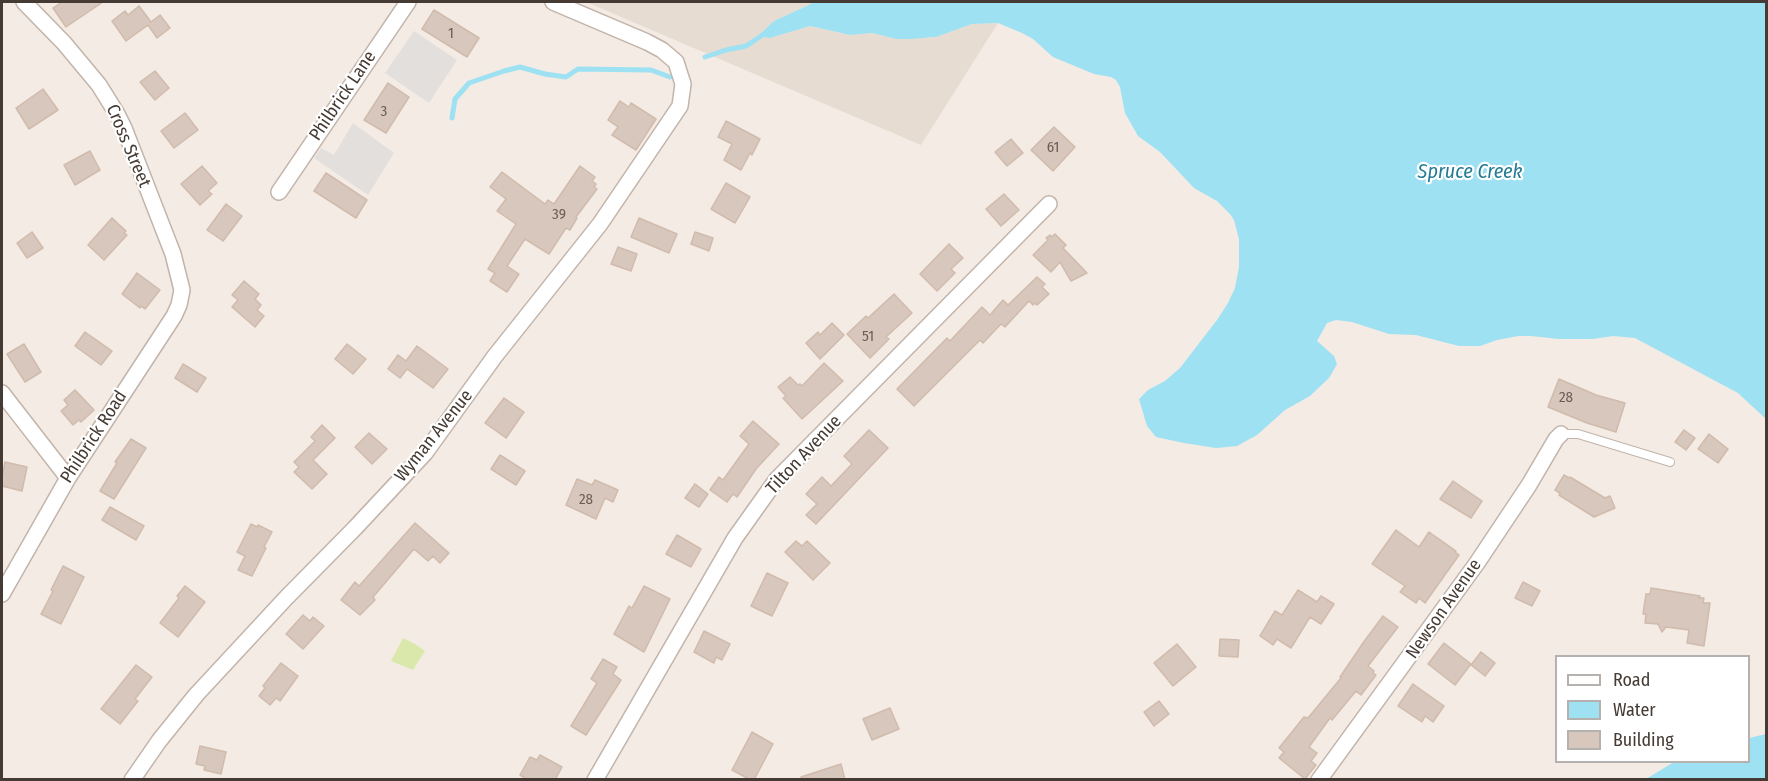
<!DOCTYPE html>
<html>
<head>
<meta charset="utf-8">
<style>
  body { margin:0 }
  #map { position:relative; width:1768px; height:781px; overflow:hidden; background:#f3ebe4; font-family:"Fira Sans Condensed",sans-serif }
  canvas { display:block }
  .frame { position:absolute; inset:0; border:3px solid #453b34; pointer-events:none }
  .legend { position:absolute; left:1555px; top:655px; width:195px; height:108px; box-sizing:border-box; background:#fff; border:2px solid #b5b1ae; margin:0; padding:8px 10px; list-style:none; font-size:18px; color:#453b34 }
  .legend li { display:flex; align-items:center; gap:12px; height:30px }
  .legend b { width:30px; border:2px solid #b5b1ae }
</style>
</head>
<body>
<div id="map">
<canvas width="1768" height="781"></canvas>
<div class="frame"></div>
<ul class="legend">
<li><b style="height:8px;background:#fff"></b>Road</li>
<li><b style="height:16px;background:#9de1f3"></b>Water</li>
<li><b style="height:16px;background:#d8c7bc"></b>Building</li>
</ul>
</div>
<script>
const ctx = document.querySelector('canvas').getContext('2d');
ctx.lineJoin = 'round';
function paint(path, color) { ctx.fillStyle = color; ctx.fill(path, 'evenodd'); }
const toPath = rows => new Path2D(rows.map(r => 'M' + r).join(''));
function stroke(path, color, width, dash) { ctx.strokeStyle = color; ctx.lineWidth = width; ctx.lineCap = dash ? 'butt' : 'round'; ctx.setLineDash(dash || []); ctx.stroke(path); }
function drawText(font, color, halo, rows, align = 'center') {
  ctx.font = font + ' "Fira Sans Condensed",sans-serif'; ctx.lineWidth = 4.5; ctx.setLineDash([]); ctx.textBaseline = 'middle'; ctx.strokeStyle = halo; ctx.fillStyle = color; for (const [text, x, y, turn = 0] of rows) {
    ctx.save(); ctx.translate(x, y); ctx.rotate((+turn || 0) * Math.PI / 180); ctx.textAlign = isNaN(turn) ? turn : align; if (halo) ctx.strokeText(text, 0, 0); ctx.fillText(text, 0, 0); ctx.restore();
  }
}
paint(toPath([
  [586,2,815,2,774,21,760,34,770,38,810,26,850,35,872,33,889,37,926,38,936,37,972,24,998,23,921,145]
]), '#e7dcd2');
paint(toPath([
  [403,638,415,644,425,651,413,670,391,661]
]), '#dae9ab');
paint(toPath([
  [414,31,457,60,429,103,385,73],
  [353,123,394,153,368,195,314,158,321,148,334,155]
]), '#e3dfdd');
paint(toPath([
  [815,2,1766,2,1766,419,1738,393,1635,338,1613,336,1593,339,1559,339,1531,336,1518,336,1497,340,1480,346,1459,346,1416,335,1389,334,1352,322,1336,320,1327,323,1317,341,1334,356,1337,364,1329,378,1310,396,1285,410,1257,435,1237,446,1216,448,1184,443,1156,437,1147,426,1139,399,1148,390,1165,381,1180,368,1217,320,1228,303,1235,288,1239,267,1239,239,1234,220,1230,214,1217,201,1194,188,1160,152,1138,136,1125,113,1120,87,1116,80,1111,77,1094,74,1053,57,1033,39,1022,33,998,23,972,24,936,37,910,39,897,39,872,33,850,35,810,26,770,38,764,37,760,34,774,21],
  [1766,734,1766,779,1646,779,1674,762,1748,762,1749,738]
]), '#9de1f3');
stroke(toPath([
  [705,57,726,50,746,46,767,32],
  [452,118,455,99,469,83,504,71,520,67,545,74,566,77,578,69,651,70,670,77]
]), '#9de1f3', 5);
const building = toPath([
  [62,2,103,2,66,27,53,8,62,2],
  [139,6,151,22,160,15,170,28,157,38,148,25,126,41,112,21,125,11,128,15,139,6],
  [434,10,479,38,467,57,422,29,434,10],
  [155,71,169,88,155,100,140,82,155,71],
  [388,83,409,97,386,133,364,120,388,83],
  [43,89,58,110,29,129,16,108,43,89],
  [620,101,629,107,631,103,656,119,636,150,612,135,618,127,608,120,620,101],
  [185,113,198,130,174,148,161,131,185,113],
  [726,121,760,139,752,155,750,153,741,170,724,160,732,144,718,137,726,121],
  [1054,127,1075,147,1053,171,1031,150,1054,127],
  [1011,139,1023,153,1007,166,995,152,1011,139],
  [90,151,100,170,75,185,64,165,90,151],
  [202,166,217,183,208,191,212,194,200,205,181,184,202,166],
  [580,166,595,177,592,181,596,184,594,187,597,189,576,217,577,218,570,230,566,228,549,254,525,239,507,266,519,274,507,292,490,281,495,273,488,269,516,224,497,211,506,199,490,187,502,172,545,204,548,200,554,204,580,166],
  [326,173,367,200,356,218,314,191,326,173],
  [726,183,750,197,735,223,711,209,726,183],
  [1004,194,1019,210,1001,226,986,209,1004,194],
  [226,204,242,216,223,241,207,230,226,204],
  [112,218,126,231,124,233,127,235,104,260,88,245,112,218],
  [639,218,677,234,669,253,631,237,639,218],
  [32,232,43,248,27,258,17,243,32,232],
  [695,232,713,238,709,251,691,244,695,232],
  [1055,234,1066,245,1063,248,1087,273,1071,281,1060,262,1051,272,1033,255,1048,240,1046,238,1050,235,1051,237,1055,234],
  [949,244,963,258,951,269,955,273,937,291,920,274,949,244],
  [618,247,637,254,631,271,611,264,618,247],
  [137,273,160,290,145,309,141,306,140,308,122,294,137,273],
  [1037,277,1045,284,1042,287,1049,294,1037,305,1035,303,1033,305,1029,301,1005,327,1001,324,983,343,980,340,914,406,897,389,947,338,950,341,982,307,990,315,1003,300,1008,305,1037,277],
  [244,281,259,294,255,299,261,305,257,310,264,316,255,327,232,307,238,300,232,295,244,281],
  [894,294,912,313,886,337,889,339,870,358,847,334,866,316,868,318,894,294],
  [832,323,844,335,820,359,806,343,818,332,820,335,832,323],
  [85,332,112,351,101,365,75,346,85,332],
  [24,344,41,372,25,382,7,354,24,344],
  [347,344,366,359,353,374,335,359,347,344],
  [417,346,448,369,433,388,407,369,400,378,388,369,398,355,406,361,417,346],
  [824,363,843,381,802,419,783,398,786,396,778,387,790,377,798,385,800,384,802,386,824,363],
  [183,364,206,378,197,392,175,378,183,364],
  [1559,379,1596,395,1625,403,1616,432,1587,423,1548,407,1559,379],
  [75,390,94,410,81,422,79,420,73,425,61,411,68,405,64,400,75,390],
  [504,398,524,412,506,438,485,423,504,398],
  [753,421,779,444,756,469,737,497,733,494,727,502,710,490,719,477,723,480,749,444,740,436,753,421],
  [322,425,335,438,313,460,327,474,312,489,294,472,299,467,294,462,315,441,311,437,322,425],
  [869,430,888,448,816,524,806,515,817,504,806,494,822,477,831,486,852,464,844,456,869,430],
  [1684,430,1695,438,1686,450,1675,442,1684,430],
  [369,433,387,449,372,464,355,447,369,433],
  [1709,434,1728,449,1718,463,1698,449,1709,434],
  [131,439,146,448,114,499,100,491,117,463,115,462,131,439],
  [500,455,525,471,516,485,491,469,500,455],
  [5,462,27,467,22,491,2,486,2,477,5,462],
  [1564,475,1569,478,1570,477,1605,498,1610,496,1615,508,1594,517,1559,495,1560,493,1555,490,1564,475],
  [577,479,592,485,595,480,618,490,613,502,605,498,596,519,566,505,577,479],
  [1453,481,1482,501,1471,518,1440,499,1453,481],
  [695,484,708,494,699,507,685,498,695,484],
  [110,507,144,526,136,540,102,520,110,507],
  [415,523,449,553,440,563,433,556,428,561,414,549,373,597,375,600,360,615,341,600,355,582,359,586,415,523],
  [251,524,257,527,258,525,272,532,264,547,266,548,252,576,238,570,245,556,237,552,251,524],
  [1396,530,1419,547,1429,532,1456,551,1455,552,1459,555,1425,603,1419,598,1416,603,1400,592,1405,586,1372,564,1396,530],
  [677,535,701,549,691,567,666,554,677,535],
  [796,541,802,546,807,541,830,563,813,580,785,552,796,541],
  [63,566,84,577,61,624,41,614,53,591,51,590,63,566],
  [767,573,788,583,772,616,751,606,767,573],
  [1523,582,1540,591,1532,606,1515,598,1523,582],
  [185,586,205,602,178,637,160,623,179,598,177,596,185,586],
  [644,586,670,599,644,652,614,634,629,606,632,608,644,586],
  [1651,588,1700,596,1699,598,1704,598,1703,603,1710,603,1704,646,1687,643,1689,630,1666,627,1662,632,1658,624,1645,623,1646,614,1643,614,1646,594,1650,594,1651,588],
  [1298,590,1317,602,1321,596,1334,604,1321,624,1310,617,1291,648,1277,639,1273,645,1260,636,1275,611,1282,615,1298,590],
  [303,615,310,621,313,617,324,626,303,649,286,634,303,615],
  [1383,616,1398,627,1368,666,1374,671,1373,673,1376,675,1361,695,1356,691,1332,720,1330,718,1309,747,1317,753,1311,761,1316,765,1305,779,1279,758,1284,752,1279,748,1304,717,1308,718,1341,678,1340,677,1363,643,1383,616],
  [704,631,730,644,722,660,716,657,714,663,694,652,704,631],
  [1220,639,1239,640,1238,657,1219,656,1220,639],
  [1444,643,1471,664,1455,685,1428,664,1444,643],
  [1177,644,1196,667,1173,686,1154,663,1177,644],
  [1481,652,1495,663,1485,676,1471,665,1481,652],
  [603,659,617,667,613,674,621,680,586,735,571,726,597,683,591,679,603,659],
  [281,663,298,676,280,701,276,698,270,705,259,696,265,688,263,686,281,663],
  [136,665,152,677,135,699,138,701,120,724,101,709,136,665],
  [1413,684,1444,706,1433,722,1425,716,1422,722,1398,706,1413,684],
  [1159,701,1169,714,1154,726,1144,712,1159,701],
  [890,708,899,729,872,740,863,719,890,708],
  [752,732,773,744,754,780,751,780,732,770,752,732],
  [200,746,226,752,221,774,204,770,205,766,196,764,200,746],
  [540,755,562,767,555,780,528,780,520,775,530,757,537,760,540,755],
  [841,764,845,780,801,780,801,777,841,764]
]);
paint(building, '#d8c7bc');
stroke(building, '#d0bbac', 1.5);
const service = toPath([
  [1561,434,1578,434,1670,462]
]);
const minor = toPath([
  [279,192,408,2],
  [2,393,68,478],
  [2,594,68,478,174,316,179,305,182,290,173,254,124,128,117,114,99,85,64,43,24,2],
  [132,780,159,741,196,695,286,598,355,528,425,453,495,356,600,224,680,106,683,84,676,62,662,50,647,42,553,2],
  [595,780,735,538,777,479,1049,204],
  [1319,780,1477,563,1529,485,1556,439,1561,434]
]);
stroke(service, '#c2b4aa', 10);
stroke(minor, '#c2b4aa', 18);
stroke(service, '#fff', 8);
stroke(minor, '#fff', 15);
drawText('15px', '#6a5e56', null, [
  ["1",451,34],
  ["3",384,112],
  ["61",1053,148],
  ["39",559,215],
  ["51",868,337],
  ["28",1566,398],
  ["28",586,500]
]);
drawText('18px', '#453b34', '#fff', [
  ["Philbrick Lane",343,96,-56],
  ["Cross Street",128,146,67],
  ["Wyman Avenue",434,436,-51],
  ["Philbrick Road",94,437,-57],
  ["Tilton Avenue",804,455,-47],
  ["Newson Avenue",1444,609,-55]
]);
drawText('italic 20px', '#247b94', '#fff', [
  ["Spruce Creek",1470,172]
]);
</script>
</body>
</html>
